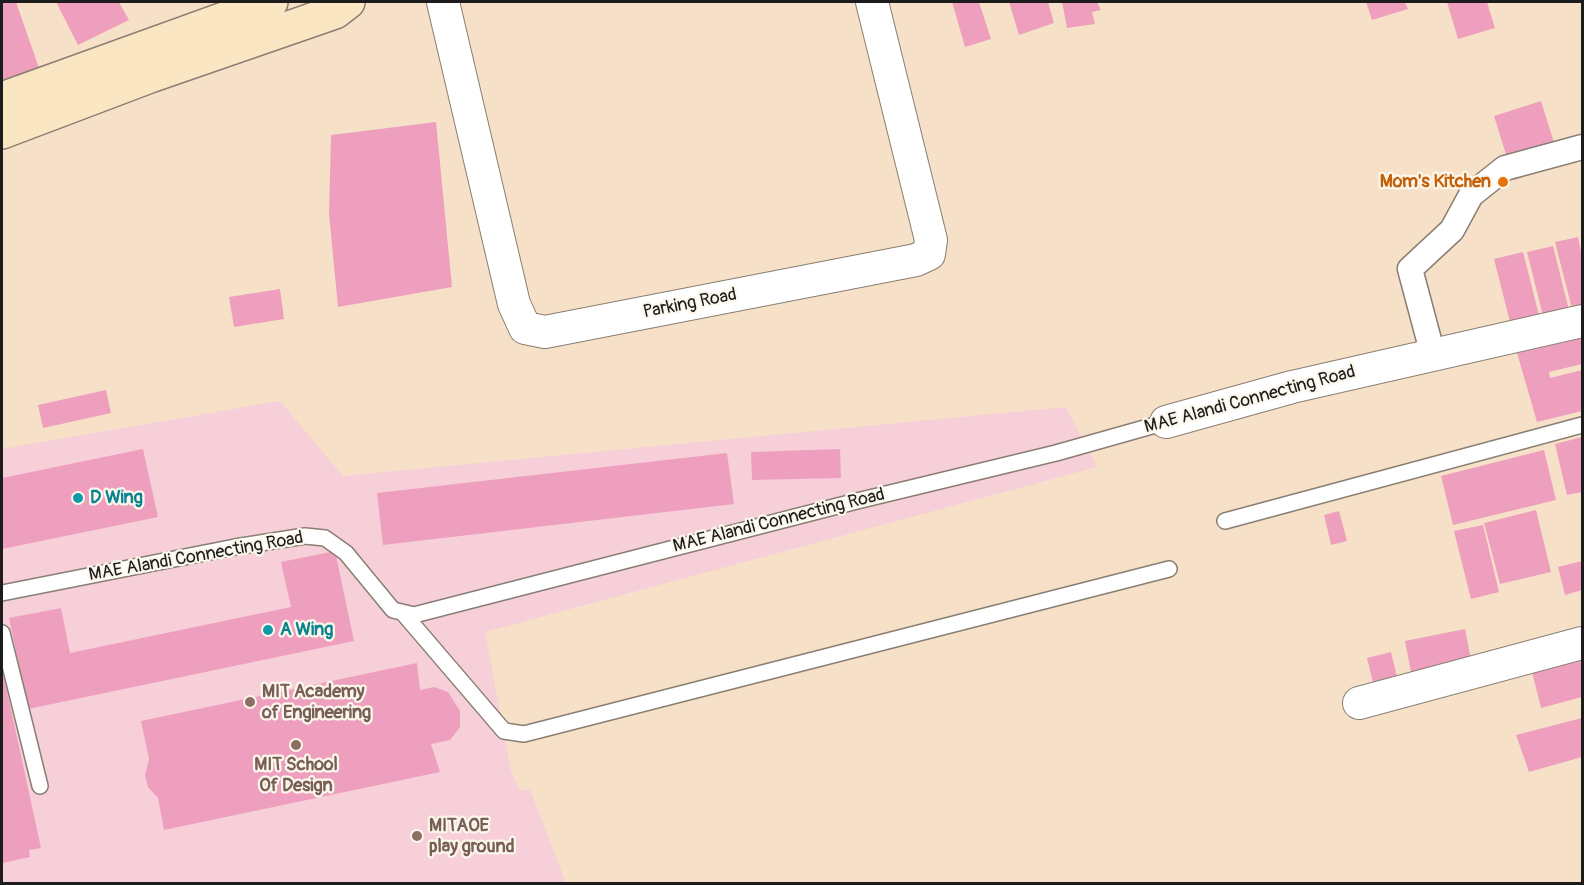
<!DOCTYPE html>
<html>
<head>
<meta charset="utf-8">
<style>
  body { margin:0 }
  #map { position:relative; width:1584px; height:885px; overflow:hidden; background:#f6e1c8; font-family:Pangolin,sans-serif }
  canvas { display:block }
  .frame { position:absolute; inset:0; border:3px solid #1c1c1c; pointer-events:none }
</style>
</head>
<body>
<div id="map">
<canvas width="1584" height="885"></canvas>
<div class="frame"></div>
</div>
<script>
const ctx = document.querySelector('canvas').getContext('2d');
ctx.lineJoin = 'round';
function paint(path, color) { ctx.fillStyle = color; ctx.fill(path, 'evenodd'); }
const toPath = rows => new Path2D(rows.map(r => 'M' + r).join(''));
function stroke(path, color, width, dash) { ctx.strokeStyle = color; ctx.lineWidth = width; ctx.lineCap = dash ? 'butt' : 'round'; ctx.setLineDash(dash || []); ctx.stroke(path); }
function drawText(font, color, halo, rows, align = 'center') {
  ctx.font = font + ' Pangolin,sans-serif'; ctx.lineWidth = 4.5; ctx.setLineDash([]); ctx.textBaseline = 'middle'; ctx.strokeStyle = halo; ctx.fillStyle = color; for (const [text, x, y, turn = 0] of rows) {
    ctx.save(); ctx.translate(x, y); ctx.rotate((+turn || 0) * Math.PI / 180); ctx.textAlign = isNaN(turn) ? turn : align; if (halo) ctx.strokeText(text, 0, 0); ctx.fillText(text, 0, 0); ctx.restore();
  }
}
paint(toPath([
  [280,401,343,476,1066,407,1097,467,485,632,511,771,520,791,530,789,566,883,2,884,2,449]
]), '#f6cfd9');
paint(toPath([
  [7,2,16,2,39,68,2,80,2,3],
  [56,2,119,2,129,20,78,45],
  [952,2,979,2,991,39,965,47],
  [1009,2,1048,2,1054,23,1019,35],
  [1062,2,1097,2,1101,10,1092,12,1095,24,1067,28],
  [1366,2,1405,2,1408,9,1372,20],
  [1447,2,1487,2,1495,28,1458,39],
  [1541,101,1561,165,1514,180,1494,116],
  [436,122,452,287,338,307,329,214,331,135],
  [1578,237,1582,257,1582,310,1573,313,1555,242],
  [1553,246,1570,314,1544,320,1527,252],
  [1523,252,1540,319,1511,326,1494,259],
  [280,289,284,319,234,327,229,297],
  [1582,338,1582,364,1549,372,1550,378,1582,370,1582,411,1537,422,1517,353],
  [106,390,111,413,43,428,38,405],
  [1582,437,1582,492,1567,495,1555,444],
  [143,449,158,517,2,549,2,478],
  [840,449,841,478,752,480,751,452],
  [1544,450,1556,500,1453,525,1441,476],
  [727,453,734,504,383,545,377,493],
  [1536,510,1551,572,1500,584,1484,523],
  [1339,511,1347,541,1331,545,1324,515],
  [1483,525,1499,592,1471,599,1454,531],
  [335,551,354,641,28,709,9,618,61,608,70,653,291,607,281,562],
  [1582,561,1582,590,1565,595,1558,567],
  [1465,629,1473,670,1413,682,1405,641],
  [1582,646,1582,697,1541,708,1529,660],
  [1391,652,1400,689,1376,695,1367,658],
  [417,663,420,690,434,687,448,692,460,711,460,727,450,740,431,744,440,772,164,830,158,798,148,787,145,775,149,759,141,721],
  [2,668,41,848,29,850,30,857,2,863],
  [1582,718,1582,757,1529,772,1516,735]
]), '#ef9fbe');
const service = toPath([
  [1225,521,1582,425],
  [2,593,235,547,305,536,325,538,346,553,393,610,414,615,857,501,1056,453,1166,422],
  [403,613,504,731,524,734,1169,569],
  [2,633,40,786]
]);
const pedestrian = toPath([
  [1433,355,1410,269,1452,230,1471,195,1505,168,1582,147]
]);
const minor = toPath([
  [443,2,514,304,525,328,545,332,916,260,929,254,931,240,872,2],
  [1166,422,1292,387,1582,321],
  [1359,703,1582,643]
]);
const secondary = toPath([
  [2,99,271,2],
  [2,132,150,76,335,12,348,2]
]);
stroke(service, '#897e72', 18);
stroke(pedestrian, '#897e72', 27);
stroke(minor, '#897e72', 34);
stroke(secondary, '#897e72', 36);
stroke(service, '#fff', 15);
stroke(pedestrian, '#fff', 24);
stroke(minor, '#fff', 32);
stroke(secondary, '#fbe6c4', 33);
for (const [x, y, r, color] of [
  [1503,182,6,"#e8710a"],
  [78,498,6,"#0f9aa8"],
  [268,630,6,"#0f9aa8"],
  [250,702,6,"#8d6e63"],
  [296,745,6,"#8d6e63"],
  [417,836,6,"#8d6e63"]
]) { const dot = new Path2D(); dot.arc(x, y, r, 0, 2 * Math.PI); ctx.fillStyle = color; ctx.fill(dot); stroke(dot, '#fbf7ec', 2); }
drawText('bold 18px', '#c56008', '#fbf7ec', [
  ["Mom's Kitchen",1491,182]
], 'right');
drawText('18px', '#1c1c1c', '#fbf7ec', [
  ["Parking Road",690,304,-11],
  ["MAE Alandi Connecting Road",1250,400,-15],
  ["MAE Alandi Connecting Road",779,521,-14],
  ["MAE Alandi Connecting Road",196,557,-10]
]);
drawText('bold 18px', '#0d838f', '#fbf7ec', [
  ["D Wing",90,498],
  ["A Wing",280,630]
], 'left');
drawText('bold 18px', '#785e54', '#fbf7ec', [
  ["MIT Academy",262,692],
  ["of Engineering",262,713],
  ["MIT School",296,765,"center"],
  ["Of Design",296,786,"center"],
  ["MITAOE",429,826],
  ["play ground",429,847]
], 'left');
</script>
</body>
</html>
